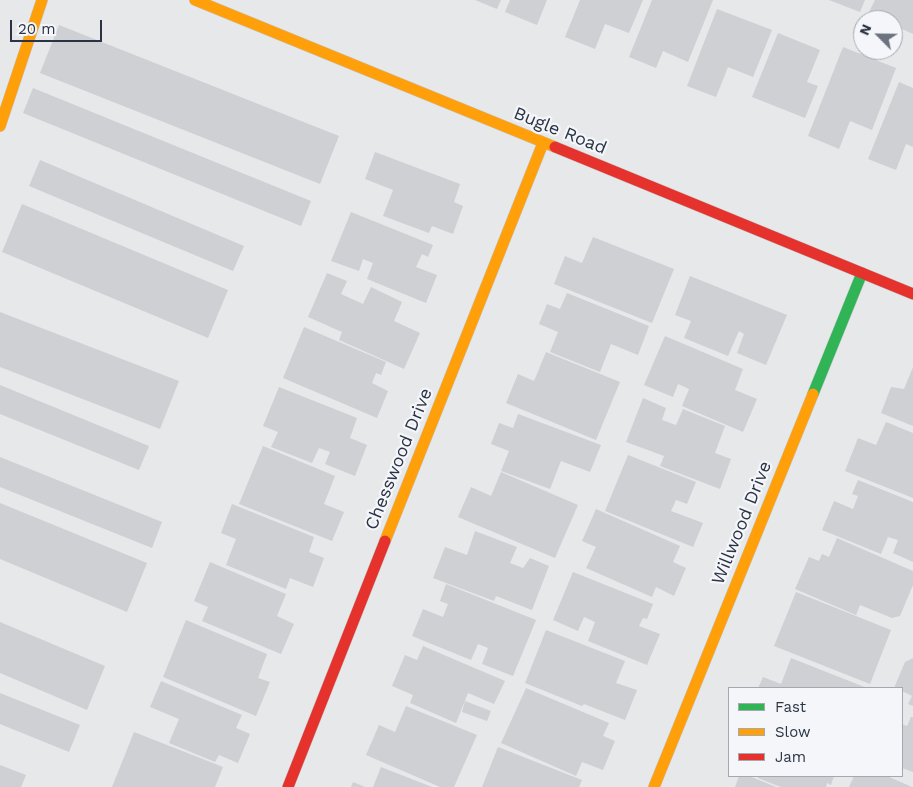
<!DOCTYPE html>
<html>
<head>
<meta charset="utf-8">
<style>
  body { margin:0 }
  #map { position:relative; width:913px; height:787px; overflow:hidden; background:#e6e8ea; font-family:"Work Sans",sans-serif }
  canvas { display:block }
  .legend { position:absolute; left:728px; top:687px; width:175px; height:90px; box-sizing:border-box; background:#f4f6f9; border:1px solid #a4a8b1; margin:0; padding:6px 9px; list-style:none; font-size:15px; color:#2b3445 }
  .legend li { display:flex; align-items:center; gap:10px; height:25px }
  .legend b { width:25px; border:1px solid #a4a8b1 }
  .north { position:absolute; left:853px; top:10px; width:50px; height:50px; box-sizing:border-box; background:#f4f6f9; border:1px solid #a4a8b1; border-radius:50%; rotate:293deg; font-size:14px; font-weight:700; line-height:20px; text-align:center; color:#2b3445 }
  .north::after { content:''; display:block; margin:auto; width:18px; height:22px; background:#6c737f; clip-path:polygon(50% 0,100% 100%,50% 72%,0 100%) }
  .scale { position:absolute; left:10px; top:20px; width:92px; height:22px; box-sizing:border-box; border:2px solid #2b3445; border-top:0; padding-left:6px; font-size:15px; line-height:18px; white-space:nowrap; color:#2b3445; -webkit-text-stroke:4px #f4f6f9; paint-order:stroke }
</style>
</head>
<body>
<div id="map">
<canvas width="913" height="787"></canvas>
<ul class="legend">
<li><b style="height:6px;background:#30b455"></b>Fast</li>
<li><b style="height:6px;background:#ff9f0a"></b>Slow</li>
<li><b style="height:6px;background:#e5322d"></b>Jam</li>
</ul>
<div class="north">N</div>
<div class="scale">20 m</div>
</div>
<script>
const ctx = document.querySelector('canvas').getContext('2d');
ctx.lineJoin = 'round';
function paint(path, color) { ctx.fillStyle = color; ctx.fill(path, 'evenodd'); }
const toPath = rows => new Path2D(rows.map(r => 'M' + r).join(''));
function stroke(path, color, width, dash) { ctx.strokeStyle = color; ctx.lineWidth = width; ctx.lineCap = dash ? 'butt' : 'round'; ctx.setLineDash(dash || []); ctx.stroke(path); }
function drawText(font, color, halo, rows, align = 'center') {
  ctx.font = font + ' "Work Sans",sans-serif'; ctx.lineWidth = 4.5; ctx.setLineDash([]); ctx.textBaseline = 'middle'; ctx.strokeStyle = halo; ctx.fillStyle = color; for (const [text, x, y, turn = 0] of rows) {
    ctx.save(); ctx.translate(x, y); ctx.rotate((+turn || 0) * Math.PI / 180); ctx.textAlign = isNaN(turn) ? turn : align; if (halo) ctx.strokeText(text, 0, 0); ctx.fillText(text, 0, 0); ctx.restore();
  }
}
paint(toPath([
  [475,0,501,0,497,9],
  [510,0,547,0,537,25,505,12],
  [580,0,643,0,629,33,605,24,595,49,565,37],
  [652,0,713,0,688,62,663,51,656,68,629,57],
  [829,0,865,0,860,12],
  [875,0,913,0,913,34,893,25,893,20,882,20,868,14],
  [717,9,772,30,753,77,728,67,716,97,687,86],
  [59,25,339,136,320,184,40,73],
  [778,33,820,50,807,82,818,86,805,118,752,97],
  [843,47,896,68,872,130,850,121,839,149,808,136],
  [899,82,913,88,913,147,906,144,896,170,868,159],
  [33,88,311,201,301,226,23,113],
  [375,152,460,184,454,202,463,206,453,234,432,226,429,233,383,216,393,190,365,179],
  [40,160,244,246,233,271,29,186],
  [22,204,228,290,208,338,2,252],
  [351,212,433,245,428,257,422,254,416,267,437,275,426,303,367,279,373,263,363,259,359,271,331,261],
  [593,237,674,269,652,323,554,284,565,256,582,263],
  [327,273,347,281,341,294,363,304,371,287,402,302,394,321,420,333,404,369,339,340,342,332,308,317],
  [690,276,787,315,766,365,737,353,744,334,739,331,728,356,684,338,691,321,675,315],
  [567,293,649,326,638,355,611,344,600,372,550,352,558,332,539,324,547,304,560,309],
  [0,312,179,381,160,429,0,367],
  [304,327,386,362,381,375,376,373,372,383,388,391,377,418,283,378],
  [665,336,743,369,735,390,757,399,743,432,682,406,689,389,678,384,673,397,644,385],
  [546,352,620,382,596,440,506,403,518,374,534,381],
  [913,367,913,426,881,413,891,387,904,389],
  [0,385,149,446,139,470,0,414],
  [279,387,357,418,350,438,367,445,355,476,325,464,330,452,319,448,312,463,271,447,278,432,263,426],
  [643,398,666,408,662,420,676,425,683,409,725,426,715,453,731,459,720,489,660,466,664,456,626,442],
  [518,414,601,445,590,472,561,461,550,489,501,471,509,451,491,444,499,423,513,428],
  [886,422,913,433,913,498,845,471,858,438,876,445],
  [263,446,335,476,324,504,344,512,332,541,239,504],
  [628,455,696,482,687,504,676,500,671,511,703,523,693,547,605,511],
  [0,457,162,522,152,548,0,487],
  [501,472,578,505,555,558,458,517,471,487,491,496],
  [858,480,913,502,913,562,893,553,898,540,888,537,881,554,822,530,834,501,853,509,858,496,852,494],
  [0,503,147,563,127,612,0,559],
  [232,504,314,537,309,552,324,558,313,587,290,578,286,589,226,565,236,539,221,533],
  [596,509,680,546,673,562,686,568,674,596,656,587,652,597,586,568,596,547,582,541],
  [475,531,517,547,510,563,523,568,530,558,549,566,532,610,496,596,494,601,433,578,445,547,467,555],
  [837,538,913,571,913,585,900,616,892,618,860,605,856,615,795,589,809,557,819,561,822,554,829,557],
  [210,562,286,594,277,616,294,624,281,654,202,621,208,607,194,601],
  [573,572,653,604,647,619,643,618,639,626,660,634,647,665,588,641,595,622,584,617,578,631,553,620],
  [446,584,536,620,513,676,482,664,488,648,478,644,471,660,412,636,423,609,443,617,448,604,440,601],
  [796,592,891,630,870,684,774,646],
  [186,620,267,654,258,678,270,682,256,716,163,677],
  [0,622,105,666,87,710,0,673],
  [546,630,625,661,616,683,637,690,625,720,584,704,582,706,525,683],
  [423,646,505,681,494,704,468,693,456,723,410,703,413,695,392,686,405,655,417,660],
  [791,658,867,688,758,688,763,677,781,684],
  [913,658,913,706,908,704,912,696,902,691,902,688,894,688,905,662],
  [161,681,242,715,236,728,250,734,238,763,219,755,215,762,169,743,179,719,150,707],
  [526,688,609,723,603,736,615,741,603,770,582,762,576,776,501,743],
  [0,693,80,725,69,752,0,724],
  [465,701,491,711,487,721,462,712],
  [406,706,477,735,454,787,440,787,366,755,379,725,395,732],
  [911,717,913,717,913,772,902,768,902,724,907,726],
  [134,732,223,767,215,787,112,787],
  [498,747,582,780,579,787,482,787],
  [0,765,26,775,21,787,0,787],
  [381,767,432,787,373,787],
  [739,776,749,776,776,787,735,787],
  [758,776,834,776,831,785,827,783,826,787,781,787,758,778],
  [854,776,887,776,912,787,849,787],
  [353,782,365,787,351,787]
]), '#ced0d3');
const fast = toPath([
  [813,394,862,273]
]);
const slow = toPath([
  [195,0,555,147],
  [0,126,42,0],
  [385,541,543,143],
  [654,787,813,394]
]);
const jam = toPath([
  [555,147,913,294],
  [288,787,385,541]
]);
stroke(fast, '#c4c6c8', 12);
stroke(slow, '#c4c6c8', 12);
stroke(jam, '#c4c6c8', 12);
stroke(fast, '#30b455', 11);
stroke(slow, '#ff9f0a', 11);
stroke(jam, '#e5322d', 11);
drawText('18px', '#2b3445', '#f4f6f9', [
  ["Bugle Road",560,131,22],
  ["Chesswood Drive",399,459,-68],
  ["Willwood Drive",742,523,-68]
]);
</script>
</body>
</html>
